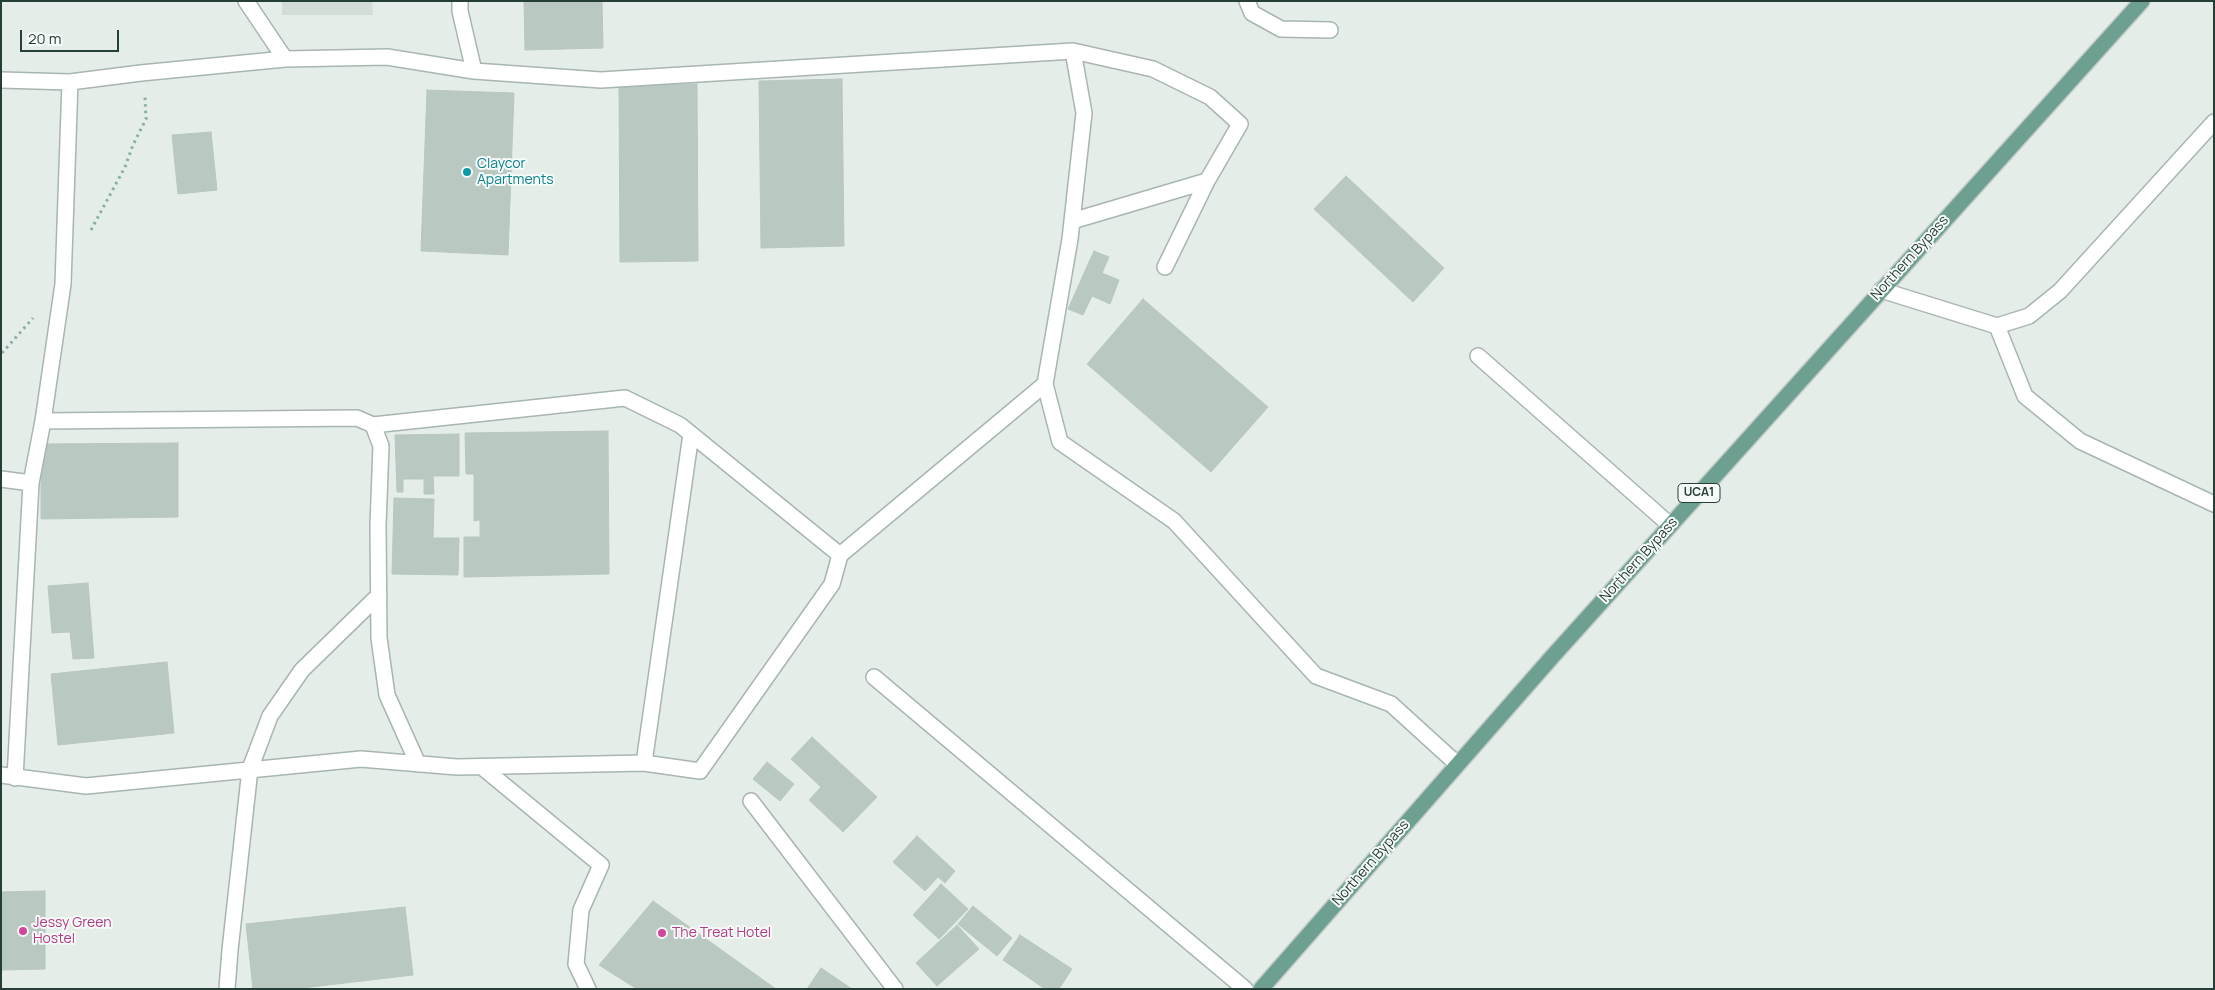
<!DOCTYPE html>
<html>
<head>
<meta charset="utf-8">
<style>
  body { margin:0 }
  #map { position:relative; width:2215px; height:990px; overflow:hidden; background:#e5ede9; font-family:Manrope,sans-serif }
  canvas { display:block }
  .frame { position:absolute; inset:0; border:2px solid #253e37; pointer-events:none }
  .scale { position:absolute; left:20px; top:30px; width:99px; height:22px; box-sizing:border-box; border:2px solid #253e37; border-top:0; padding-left:6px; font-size:15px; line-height:18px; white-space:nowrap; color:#253e37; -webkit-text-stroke:4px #f6faf8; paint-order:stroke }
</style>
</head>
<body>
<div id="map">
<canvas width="2215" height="990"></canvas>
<div class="frame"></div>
<div class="scale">20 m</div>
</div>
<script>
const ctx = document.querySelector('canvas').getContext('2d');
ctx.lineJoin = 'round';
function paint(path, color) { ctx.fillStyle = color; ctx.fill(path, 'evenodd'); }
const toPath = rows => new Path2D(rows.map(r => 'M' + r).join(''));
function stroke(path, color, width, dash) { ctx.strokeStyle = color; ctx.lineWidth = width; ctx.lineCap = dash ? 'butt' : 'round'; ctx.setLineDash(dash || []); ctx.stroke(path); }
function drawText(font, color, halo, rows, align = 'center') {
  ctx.font = font + ' Manrope,sans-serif'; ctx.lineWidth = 4; ctx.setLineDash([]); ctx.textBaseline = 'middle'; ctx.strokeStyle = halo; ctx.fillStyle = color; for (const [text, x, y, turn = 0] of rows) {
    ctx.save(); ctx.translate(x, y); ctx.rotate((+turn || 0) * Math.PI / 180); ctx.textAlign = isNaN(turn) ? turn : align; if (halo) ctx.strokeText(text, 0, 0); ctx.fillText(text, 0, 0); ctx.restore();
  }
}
paint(toPath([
  [282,1,372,1,373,15,282,15]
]), '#d3ddd8');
const building = toPath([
  [524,1,602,1,603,48,525,50,524,1],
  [842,79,844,246,761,248,759,81,842,79],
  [697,84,698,261,620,262,619,85,697,84],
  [427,90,514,93,508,255,421,251,427,90],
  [211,132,217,190,178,194,172,135,211,132],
  [1346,176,1444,268,1413,302,1314,209,1346,176],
  [1094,251,1109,257,1102,273,1119,280,1110,304,1092,296,1083,315,1068,309,1094,251],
  [1143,299,1268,407,1211,472,1087,364,1143,299],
  [608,431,609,574,464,577,464,537,480,537,480,520,474,521,474,474,466,474,465,433,608,431],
  [459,434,459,476,433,476,434,494,424,494,424,479,403,479,403,492,397,492,395,435,459,434],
  [178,443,178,517,41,519,41,444,178,443],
  [394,498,434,499,433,538,459,538,458,575,392,574,394,498],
  [88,583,94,658,73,659,70,632,52,633,48,586,88,583],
  [167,662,174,733,58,745,51,674,167,662],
  [812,737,877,797,843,832,809,800,821,787,791,759,812,737],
  [767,762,794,784,780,801,753,779,767,762],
  [917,836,955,871,945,883,938,877,925,891,893,862,917,836],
  [941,884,968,909,939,939,913,915,941,884],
  [45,891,45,969,1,970,1,892,45,891],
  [653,901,776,989,637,989,599,965,653,901],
  [973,906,1012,938,997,956,958,924,973,906],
  [405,907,413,975,294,989,253,989,246,924,405,907],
  [957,925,979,949,937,986,916,963,957,925],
  [1020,935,1072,969,1059,989,1045,989,1003,960,1020,935],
  [821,968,852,989,807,989,821,968]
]);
paint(building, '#bac8c2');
stroke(building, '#b8c7c0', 1);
const lane = toPath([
  [1881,290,1997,326,2029,316,2060,291,2214,122],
  [1997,326,2025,396,2080,441,2214,504],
  [1478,356,1670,525],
  [874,677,1245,989],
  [751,801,895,989]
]);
const street = toPath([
  [246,1,285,59],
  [460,1,460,11,474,71],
  [1247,1,1252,13,1281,29,1330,30],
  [1073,51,1153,69,1210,97,1240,124,1207,181,1165,267],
  [1,80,70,82,141,73,285,59,387,57,474,71,601,80,1073,51,1084,113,1070,239,1045,384,1060,442,1174,521,1316,676,1391,704,1457,764],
  [1072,221,1207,181],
  [43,421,357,418,373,425,381,446,378,525,379,638,387,695,418,764],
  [373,425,625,398,680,425,840,555],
  [1,479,31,483],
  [644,763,691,434],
  [482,767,601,865,581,910,576,964,588,989],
  [1,775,86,786,361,759,457,767,644,763,700,771,832,584,840,555,1045,384],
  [15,778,31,483,43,421,63,284,70,82],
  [227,989,230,950,250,769,270,716,302,670,379,595]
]);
const primary = toPath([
  [1261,989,1552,657,2142,1]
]);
stroke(lane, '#a8b5b0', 18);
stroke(street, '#a8b5b0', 18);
stroke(primary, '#c2c9c7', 18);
stroke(toPath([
  [91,230,125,167,133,145,146,119,145,97],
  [2,353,33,318]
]), '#88afa1', 3, [2.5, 4]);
stroke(lane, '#fff', 15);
stroke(street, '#fff', 15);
stroke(primary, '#6da091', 15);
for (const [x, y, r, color] of [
  [467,172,5,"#0f9aa8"],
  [23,931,5,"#d1479c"],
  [662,933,5,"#d1479c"]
]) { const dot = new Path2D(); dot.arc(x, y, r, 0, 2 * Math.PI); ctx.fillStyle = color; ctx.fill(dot); stroke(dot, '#f6faf8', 2); }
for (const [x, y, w] of [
  [1699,493,42]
]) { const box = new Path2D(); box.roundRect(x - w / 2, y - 9.5, w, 19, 4); ctx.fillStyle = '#f6faf8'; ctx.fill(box); stroke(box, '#253e37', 1); }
drawText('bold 12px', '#253e37', null, [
  ["UCA1",1699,493]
]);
drawText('14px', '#0d838f', '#f6faf8', [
  ["Claycor",477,164],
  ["Apartments",477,180]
], 'left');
drawText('14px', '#253e37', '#f6faf8', [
  ["Northern Bypass",1910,258,-48],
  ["Northern Bypass",1639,560,-48],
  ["Northern Bypass",1371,863,-49]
]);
drawText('14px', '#b23c85', '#f6faf8', [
  ["Jessy Green",33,923],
  ["Hostel",33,939],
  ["The Treat Hotel",672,933]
], 'left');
</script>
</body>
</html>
